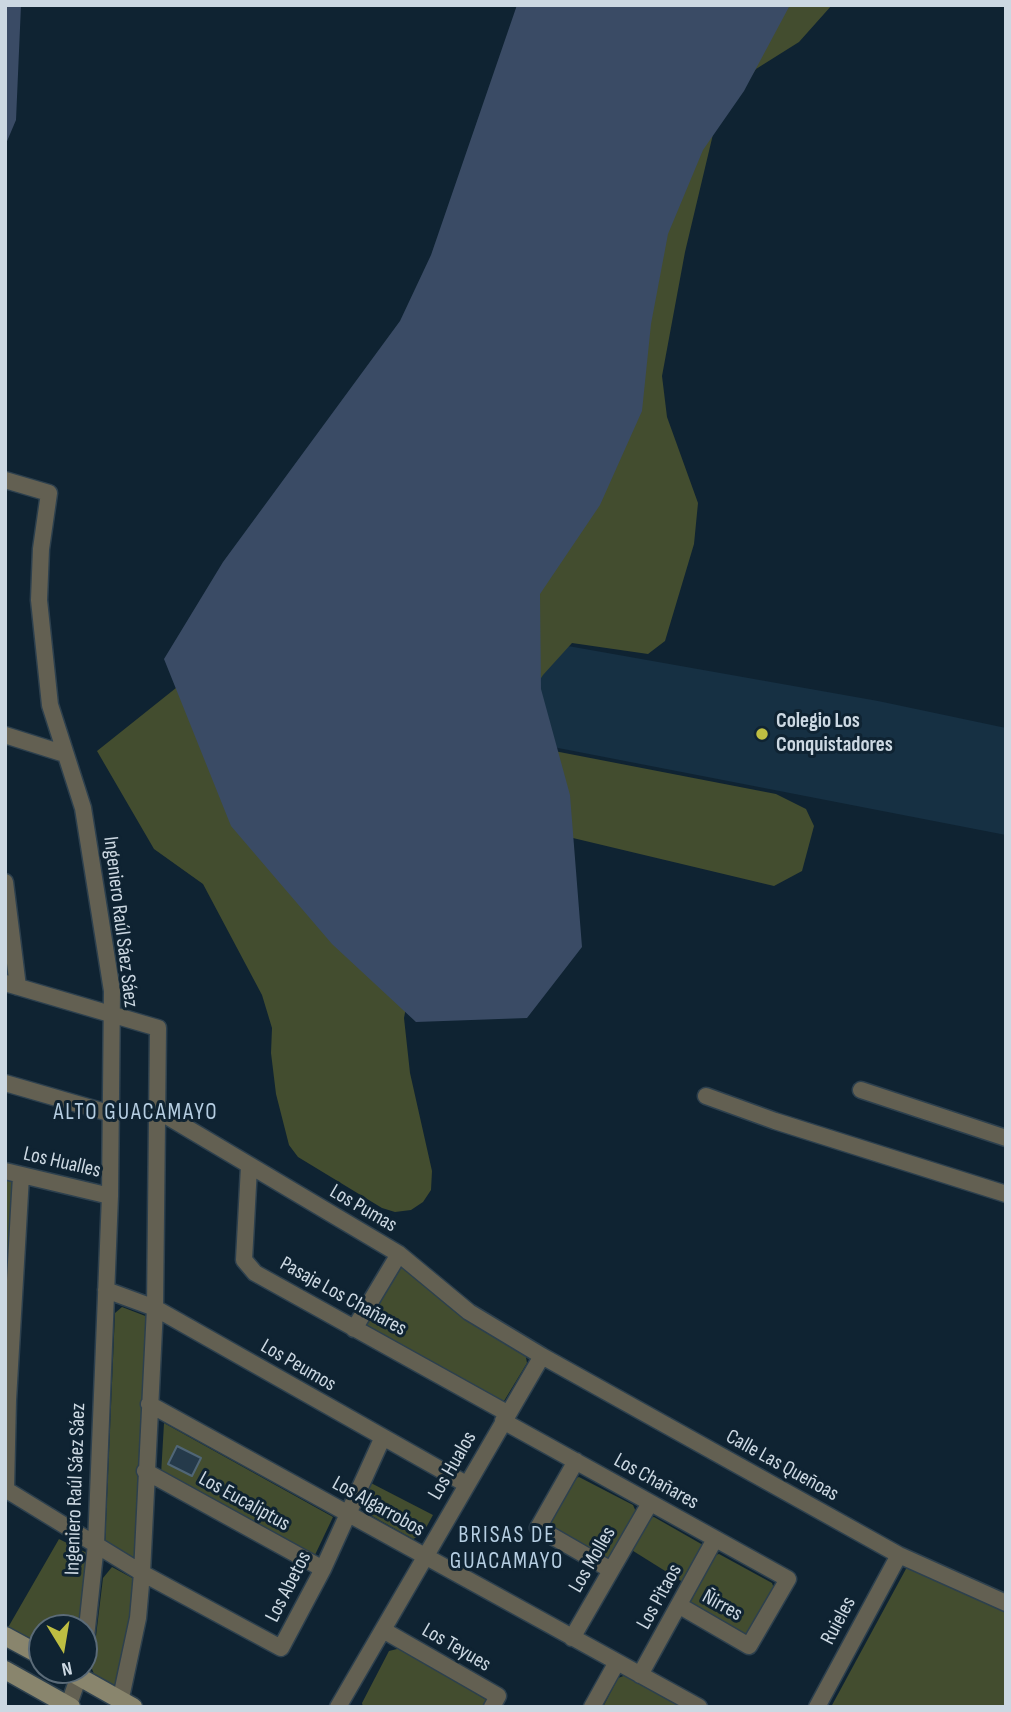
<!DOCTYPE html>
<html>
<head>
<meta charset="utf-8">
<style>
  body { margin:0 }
  #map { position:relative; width:1011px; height:1712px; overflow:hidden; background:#0f2332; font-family:"Sofia Sans Condensed",sans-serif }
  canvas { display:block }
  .frame { position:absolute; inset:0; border:7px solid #ccd8e2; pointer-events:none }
  .north { position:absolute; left:28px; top:1614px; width:70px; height:70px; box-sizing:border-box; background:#0f2332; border:2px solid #5b6b78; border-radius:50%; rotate:169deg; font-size:19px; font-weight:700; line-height:28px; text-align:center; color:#ccd8e2 }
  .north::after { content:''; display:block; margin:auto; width:24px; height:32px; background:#bebe42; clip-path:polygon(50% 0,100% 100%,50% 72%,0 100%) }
</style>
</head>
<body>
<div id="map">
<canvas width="1011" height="1712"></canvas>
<div class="frame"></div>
<div class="north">N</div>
</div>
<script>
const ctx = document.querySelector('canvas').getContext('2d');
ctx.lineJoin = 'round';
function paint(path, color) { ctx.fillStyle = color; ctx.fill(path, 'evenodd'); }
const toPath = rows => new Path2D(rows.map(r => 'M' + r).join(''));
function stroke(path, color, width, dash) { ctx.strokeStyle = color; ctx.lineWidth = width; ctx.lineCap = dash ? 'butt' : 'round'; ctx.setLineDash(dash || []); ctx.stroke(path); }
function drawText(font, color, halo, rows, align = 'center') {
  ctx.font = font + ' "Sofia Sans Condensed",sans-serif'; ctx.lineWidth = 6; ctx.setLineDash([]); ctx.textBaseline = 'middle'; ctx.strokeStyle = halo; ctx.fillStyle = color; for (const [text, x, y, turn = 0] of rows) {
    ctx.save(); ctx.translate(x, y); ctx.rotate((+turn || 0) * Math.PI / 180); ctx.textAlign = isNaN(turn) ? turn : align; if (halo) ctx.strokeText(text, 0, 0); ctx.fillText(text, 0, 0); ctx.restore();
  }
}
paint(toPath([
  [551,643,878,701,1006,728,1006,835,517,740]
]), '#163043');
paint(toPath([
  [524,5,832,5,799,42,756,69,714,130,685,252,662,376,667,417,698,503,694,544,665,641,648,654,572,643,543,675,529,697,513,743,776,794,806,809,814,826,802,871,774,886,531,828,411,980,404,1018,410,1073,432,1171,431,1190,423,1202,411,1210,395,1212,382,1208,298,1157,289,1145,276,1094,271,1053,272,1028,262,995,203,884,154,849,97,751,191,676,481,340],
  [5,1179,16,1182,5,1383],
  [404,1267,525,1352,527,1363,504,1401,496,1401,365,1329,363,1323,398,1268],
  [122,1307,148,1317,135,1556,131,1562,105,1545,115,1313],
  [164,1423,333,1517,314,1557,161,1475],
  [579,1477,633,1505,637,1514,614,1556,603,1560,551,1530,547,1523,573,1479],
  [369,1482,433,1515,422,1535,413,1539,365,1512,361,1501],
  [654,1517,703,1545,686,1584,630,1549,647,1518],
  [59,1539,91,1555,82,1628,42,1628,42,1651,6,1631],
  [719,1554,772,1583,775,1591,748,1636,741,1636,690,1603,715,1555],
  [112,1567,134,1579,128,1640,119,1683,110,1686,96,1679,92,1669,103,1578],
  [907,1567,1006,1612,1006,1707,831,1707],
  [401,1648,488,1701,484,1707,363,1707,362,1703,389,1651],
  [629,1674,689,1707,603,1707,618,1678]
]), '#434d2f');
paint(toPath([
  [5,5,21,5,16,120,5,146],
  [517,5,790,5,744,91,703,150,668,234,651,324,642,411,600,505,540,594,541,689,570,795,582,947,527,1018,416,1022,332,944,231,826,164,659,223,562,400,321,431,255]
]), '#3a4b65');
const building = toPath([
  [177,1446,201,1458,192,1476,168,1464,177,1446]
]);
paint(building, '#253a4a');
stroke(building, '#506677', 2);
const street = toPath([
  [5,480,49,493,41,549,39,600,50,705,83,808,112,991,110,1196,96,1544,84,1656],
  [5,735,65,754],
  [5,882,18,987],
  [5,983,158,1028,155,1308,142,1573,138,1618,119,1707],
  [5,1083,112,1114],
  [861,1090,1006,1138],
  [706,1096,775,1121,1006,1194],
  [155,1109,399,1254,469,1312,542,1356,899,1555,1006,1603],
  [249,1167,244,1260,255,1273,507,1413],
  [5,1171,110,1196],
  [106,1290,155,1308,466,1484],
  [354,1329,399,1254],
  [149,1404,699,1707],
  [503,1421,788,1579,749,1646,680,1606],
  [576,1461,538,1528,611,1570],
  [145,1471,323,1569],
  [5,1489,142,1573,281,1648,323,1569,382,1439],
  [6,1489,8,1400,21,1176],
  [383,1630,498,1696,492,1707],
  [572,1638,650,1503],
  [640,1675,715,1539],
  [68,1707,81,1670],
  [338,1707,542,1356],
  [592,1707,617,1662],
  [817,1707,899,1555]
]);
const secondary = toPath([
  [5,1636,42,1656],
  [5,1670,71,1707],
  [67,1670,133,1707]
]);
stroke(street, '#2d404e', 19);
stroke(secondary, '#2d404e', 21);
stroke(street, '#636052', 16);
stroke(secondary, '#89856d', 18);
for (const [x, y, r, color] of [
  [762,734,7,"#bebe42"]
]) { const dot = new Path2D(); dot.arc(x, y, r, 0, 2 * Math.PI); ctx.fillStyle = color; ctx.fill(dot); stroke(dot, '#0f2332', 2.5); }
drawText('bold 21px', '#ccd8e2', '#0f2332', [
  ["Colegio Los",776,722],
  ["Conquistadores",776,746]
], 'left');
drawText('21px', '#ccd8e2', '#0f2332', [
  ["Ingeniero Raúl Sáez Sáez",120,922,83],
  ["Los Hualles",62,1163,13],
  ["Los Pumas",363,1209,30],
  ["Pasaje Los Chañares",343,1297,29],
  ["Los Peumos",298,1366,30],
  ["Los Hualos",453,1466,-60],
  ["Calle Las Queñoas",782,1466,29],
  ["Los Chañares",656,1482,29],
  ["Ingeniero Raúl Sáez Sáez",76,1489,-88],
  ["Los Eucaliptus",244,1502,29],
  ["Los Algarrobos",378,1507,29],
  ["Los Molles",593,1560,-60],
  ["Los Abetos",289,1587,-63],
  ["Los Pitaos",660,1597,-61],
  ["Ñirres",722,1606,29],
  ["Ruieles",839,1621,-62],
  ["Los Teyues",456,1648,30]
]);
ctx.letterSpacing = '2px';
drawText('23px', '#b6cee2', '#0f2332', [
  ["ALTO GUACAMAYO",136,1113],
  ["BRISAS DE",507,1536],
  ["GUACAMAYO",507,1562]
]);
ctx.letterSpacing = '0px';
</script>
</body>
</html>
